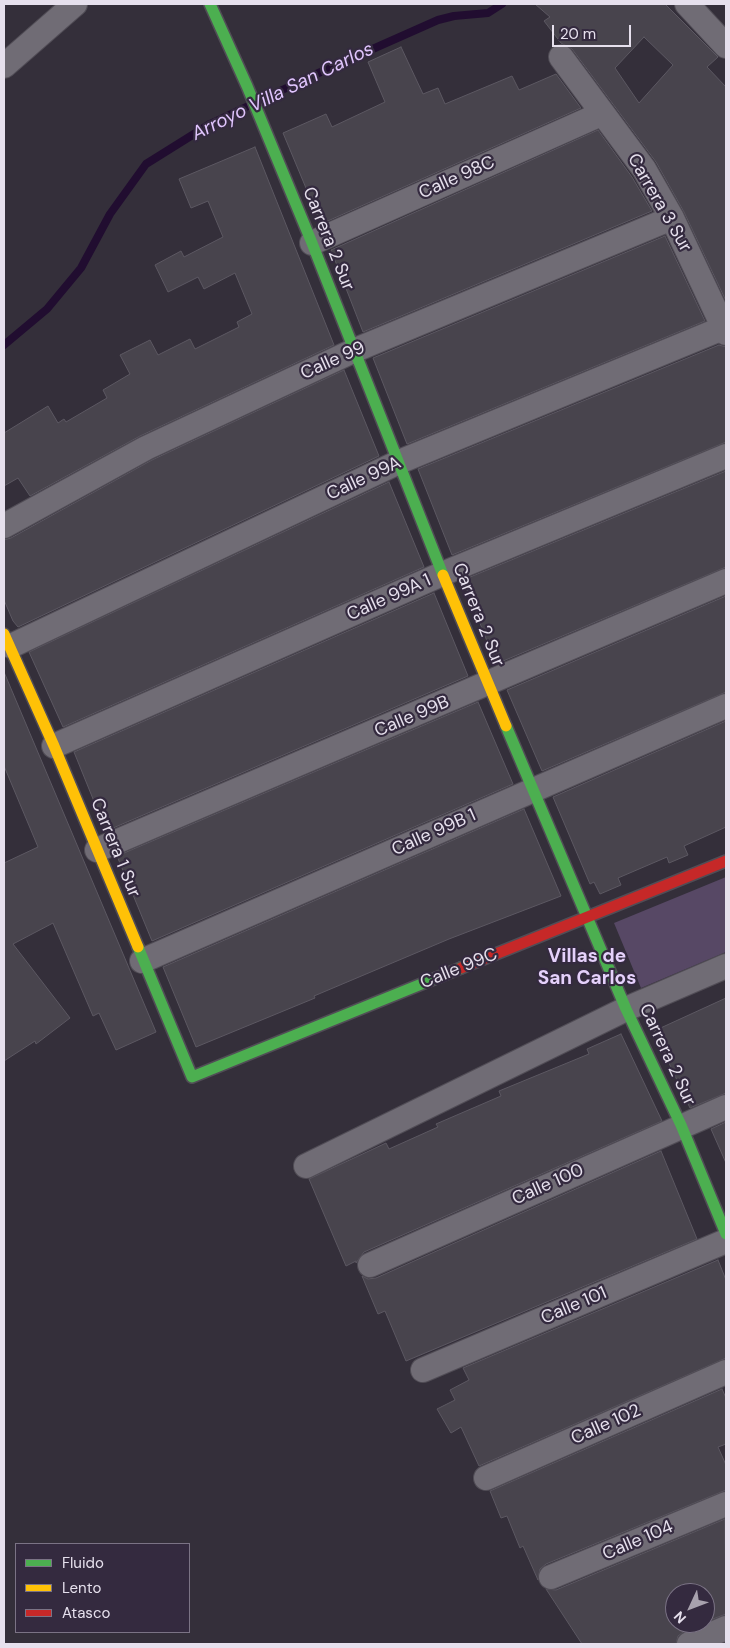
<!DOCTYPE html>
<html>
<head>
<meta charset="utf-8">
<style>
  body { margin:0 }
  #map { position:relative; width:730px; height:1648px; overflow:hidden; background:#342f3a; font-family:"DM Sans",sans-serif }
  canvas { display:block }
  .frame { position:absolute; inset:0; border:5px solid #e6e0ed; pointer-events:none }
  .legend { position:absolute; left:15px; top:1543px; width:175px; height:90px; box-sizing:border-box; background:#342a3f; border:1px solid #7b7385; margin:0; padding:6px 9px; list-style:none; font-size:15px; color:#e6e0ed }
  .legend li { display:flex; align-items:center; gap:10px; height:25px }
  .legend b { width:25px; border:1px solid #7b7385 }
  .north { position:absolute; left:665px; top:1583px; width:50px; height:50px; box-sizing:border-box; background:#342a3f; border:1px solid #7b7385; border-radius:50%; rotate:227deg; font-size:14px; font-weight:700; line-height:20px; text-align:center; color:#e6e0ed }
  .north::after { content:''; display:block; margin:auto; width:18px; height:22px; background:#a8a2ae; clip-path:polygon(50% 0,100% 100%,50% 72%,0 100%) }
  .scale { position:absolute; left:552px; top:25px; width:79px; height:22px; box-sizing:border-box; border:2px solid #e6e0ed; border-top:0; padding-left:6px; font-size:15px; line-height:18px; white-space:nowrap; color:#e6e0ed; -webkit-text-stroke:4px #342a3f; paint-order:stroke }
</style>
</head>
<body>
<div id="map">
<canvas width="730" height="1648"></canvas>
<div class="frame"></div>
<ul class="legend">
<li><b style="height:6px;background:#4caf50"></b>Fluido</li>
<li><b style="height:6px;background:#ffc107"></b>Lento</li>
<li><b style="height:6px;background:#c62828"></b>Atasco</li>
</ul>
<div class="north">N</div>
<div class="scale">20 m</div>
</div>
<script>
const ctx = document.querySelector('canvas').getContext('2d');
ctx.lineJoin = 'round';
function paint(path, color) { ctx.fillStyle = color; ctx.fill(path, 'evenodd'); }
const toPath = rows => new Path2D(rows.map(r => 'M' + r).join(''));
function stroke(path, color, width, dash) { ctx.strokeStyle = color; ctx.lineWidth = width; ctx.lineCap = dash ? 'butt' : 'round'; ctx.setLineDash(dash || []); ctx.stroke(path); }
function drawText(font, color, halo, rows, align = 'center') {
  ctx.font = font + ' "DM Sans",sans-serif'; ctx.lineWidth = 4.5; ctx.setLineDash([]); ctx.textBaseline = 'middle'; ctx.strokeStyle = halo; ctx.fillStyle = color; for (const [text, x, y, turn = 0] of rows) {
    ctx.save(); ctx.translate(x, y); ctx.rotate((+turn || 0) * Math.PI / 180); ctx.textAlign = isNaN(turn) ? turn : align; if (halo) ctx.strokeText(text, 0, 0); ctx.fillText(text, 0, 0); ctx.restore();
  }
}
paint(toPath([
  [726,877,726,952,641,988,614,923]
]), '#574865');
stroke(toPath([
  [4,345,47,309,81,268,110,214,146,164,210,124,314,75,438,20,454,16,488,13,502,4]
]), '#210d30', 8);
const building = toPath([
  [535,4,665,4,718,57,707,67,726,87,726,301,684,212,656,162,572,49,561,43,544,21,550,17,535,4],
  [644,37,673,65,639,103,615,68,644,37],
  [401,47,423,94,438,88,445,104,512,76,519,90,556,74,581,108,321,224,283,133,326,114,332,127,385,102,368,62,401,47],
  [598,130,632,177,652,211,363,332,331,250,598,130],
  [255,147,334,345,140,436,30,496,18,478,4,486,4,433,48,406,58,423,64,419,66,422,107,398,103,390,130,374,120,355,150,340,158,355,190,339,195,349,239,327,237,322,252,314,235,273,204,289,198,277,168,292,155,265,181,251,184,257,223,237,208,201,191,208,179,179,255,147],
  [665,236,705,321,407,444,373,358,665,236],
  [719,345,726,347,726,442,452,555,418,469,719,345],
  [344,370,379,456,18,627,13,621,4,600,4,540,11,538,152,460,344,370],
  [726,471,726,567,496,664,463,580,726,471],
  [389,482,424,567,63,727,29,652,389,482],
  [434,593,468,676,106,831,74,752,434,593],
  [726,596,726,692,542,771,507,690,726,596],
  [4,672,156,1032,116,1050,99,1013,93,1016,53,923,13,944,70,1018,36,1044,35,1041,4,1061,4,863,38,847,4,766,4,672],
  [478,702,513,784,152,941,117,856,478,702],
  [726,721,726,827,684,846,688,855,669,863,667,857,618,878,621,885,600,894,594,882,590,884,553,797,726,721],
  [524,809,561,896,449,939,314,996,315,998,196,1047,163,967,524,809],
  [726,998,726,1093,690,1108,654,1031,726,998],
  [621,1034,662,1121,364,1252,356,1263,356,1261,346,1266,309,1179,386,1143,389,1149,438,1127,436,1124,501,1096,499,1091,589,1054,587,1049,621,1034],
  [726,1122,726,1163,711,1129,726,1122],
  [661,1151,697,1239,406,1361,385,1311,378,1314,362,1276,368,1279,376,1278,661,1151],
  [718,1260,726,1280,726,1358,479,1466,461,1427,451,1433,437,1409,455,1400,450,1390,469,1380,463,1368,718,1260],
  [722,1389,726,1398,726,1444,718,1447,726,1465,726,1490,546,1564,540,1569,538,1580,523,1546,520,1548,507,1516,501,1518,490,1491,722,1389],
  [725,1519,726,1614,705,1622,705,1593,675,1593,675,1623,703,1623,683,1632,678,1636,676,1644,582,1644,546,1589,556,1590,725,1519]
]);
paint(building, '#48444d');
stroke(building, '#5c5862', 1);
const street = toPath([
  [687,4,726,46],
  [561,57,644,169,672,218,726,333],
  [4,66,75,4],
  [312,243,601,114],
  [4,526,146,448,353,351,672,218],
  [11,646,399,462,723,328],
  [54,746,442,574,726,456],
  [97,850,726,581],
  [142,961,726,706],
  [306,1166,626,1009,726,966],
  [370,1265,726,1107],
  [423,1370,726,1241],
  [486,1478,726,1372],
  [551,1577,726,1504],
  [689,1644,726,1628]
]);
const fast = toPath([
  [210,4,247,86,312,243,443,575],
  [506,726,626,1009,681,1125,726,1234],
  [138,947,192,1077,461,968]
]);
const slow = toPath([
  [443,575,506,726],
  [4,634,54,746,138,947]
]);
const jam = toPath([
  [461,968,726,861]
]);
stroke(street, '#514d56', 26);
stroke(fast, '#514d56', 14);
stroke(slow, '#514d56', 14);
stroke(jam, '#514d56', 14);
stroke(street, '#706c75', 24);
stroke(fast, '#4caf50', 11);
stroke(slow, '#ffc107', 11);
stroke(jam, '#c62828', 11);
drawText('18px', '#e6e0ed', '#342a3f', [
  ["Calle 98C",457,178,-24],
  ["Carrera 3 Sur",659,203,60],
  ["Carrera 2 Sur",328,239,68],
  ["Calle 99",333,361,-24],
  ["Calle 99A",364,479,-25],
  ["Calle 99A 1",389,598,-24],
  ["Carrera 2 Sur",478,615,68],
  ["Calle 99B",412,717,-23],
  ["Calle 99B 1",434,833,-24],
  ["Carrera 1 Sur",115,848,68],
  ["Calle 99C",459,969,-22],
  ["Carrera 2 Sur",667,1055,65],
  ["Calle 100",548,1185,-24],
  ["Calle 101",574,1306,-23],
  ["Calle 102",606,1425,-24],
  ["Calle 104",638,1541,-23]
]);
drawText('italic 19px', '#e0c5fd', '#342a3f', [
  ["Arroyo Villa San Carlos",283,92,-26]
]);
drawText('bold 19px', '#e5d1fb', '#342a3f', [
  ["Villas de",587,957],
  ["San Carlos",587,979]
]);
</script>
</body>
</html>
